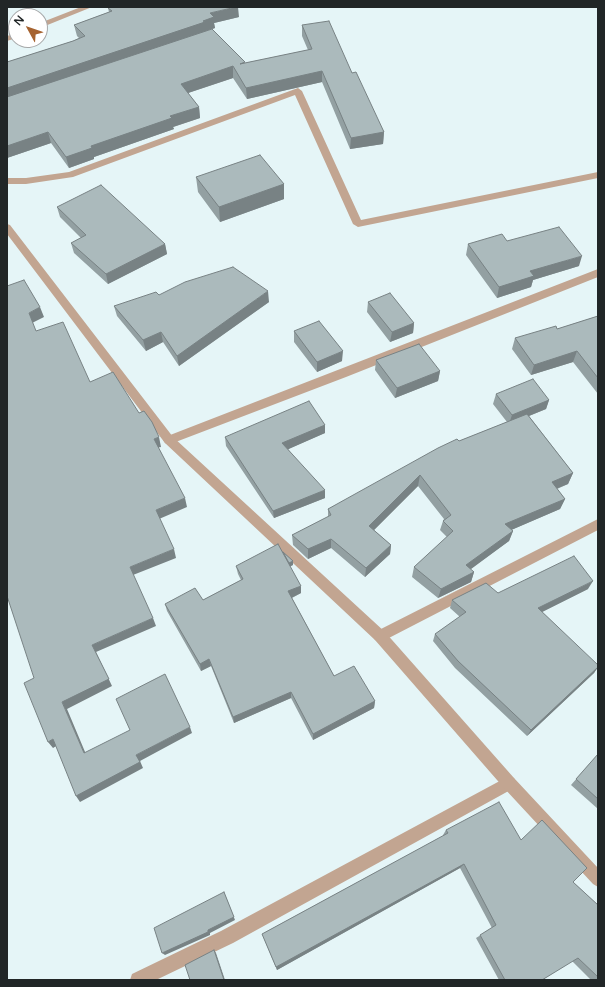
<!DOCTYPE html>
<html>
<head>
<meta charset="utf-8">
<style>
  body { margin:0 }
  #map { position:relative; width:605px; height:987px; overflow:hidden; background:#e5f5f7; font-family:"Varela Round",sans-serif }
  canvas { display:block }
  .frame { position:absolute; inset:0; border:8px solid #212627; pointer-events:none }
  .north { position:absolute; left:8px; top:8px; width:40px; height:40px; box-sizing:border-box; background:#fff; border:1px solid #a6a8a9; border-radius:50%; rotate:310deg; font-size:11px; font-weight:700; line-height:16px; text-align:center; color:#212627 }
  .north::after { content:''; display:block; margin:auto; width:14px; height:18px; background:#a66330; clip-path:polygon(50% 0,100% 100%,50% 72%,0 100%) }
</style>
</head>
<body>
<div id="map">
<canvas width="605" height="987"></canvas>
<div class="frame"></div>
<div class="north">N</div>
</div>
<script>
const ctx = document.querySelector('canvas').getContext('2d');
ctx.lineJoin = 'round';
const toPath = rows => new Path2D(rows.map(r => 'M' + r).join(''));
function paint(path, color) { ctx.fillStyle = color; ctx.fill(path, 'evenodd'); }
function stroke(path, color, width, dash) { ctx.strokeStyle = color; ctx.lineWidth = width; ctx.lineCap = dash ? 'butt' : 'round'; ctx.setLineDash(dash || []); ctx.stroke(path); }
paint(toPath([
  [81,7,92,7,40,28,40,23,81,7],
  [16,33,16,38,7,41,7,36,16,33],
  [298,88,302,91,361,220,598,172,598,178,358,227,353,224,295,95,73,177,26,184,7,184,7,178,26,178,69,172,298,88],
  [598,269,598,277,346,377,173,443,169,445,165,443,163,440,165,437,598,269],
  [598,519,598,530,385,640,380,642,375,640,373,636,375,632,598,519],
  [509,776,514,778,516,783,514,788,233,943,156,980,130,980,132,974,221,931,509,776]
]), '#c2a591');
paint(toPath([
  [7,224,10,225,173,437,385,632,514,778,598,868,598,887,593,884,504,788,375,640,165,443,7,234,7,224]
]), '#c2a591');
paint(toPath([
  [108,8,239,17,214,23,215,28,206,31,245,63,308,50,302,36,302,25,352,73,384,132,383,144,350,149,322,82,247,99,233,78,188,93,199,107,200,118,173,127,174,129,94,157,94,159,69,168,51,143,7,158,7,62,73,41,79,38,77,36,74,25,109,12],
  [196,177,284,184,284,199,220,222,198,192],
  [57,207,165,244,167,254,108,284,74,253,71,243,81,238,60,217],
  [507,241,579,266,533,280,531,287,497,298,466,255,468,244],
  [159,295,269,302,179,366,163,342,146,351,117,316,114,306],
  [368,302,414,323,413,333,390,342,367,312],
  [598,316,598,394,573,362,531,375,512,349,515,338,557,329],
  [294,331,342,361,317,372,294,342],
  [376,360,440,371,438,381,395,398,375,370],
  [496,394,549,400,546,409,529,416,573,473,568,484,557,489,565,499,560,509,511,530,513,531,509,541,470,569,474,572,471,582,438,598,412,577,414,567,447,537,440,530,443,521,444,519,418,486,374,530,391,545,390,554,365,577,331,548,308,559,293,545,292,535,328,517,328,509,459,441,507,422,493,404],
  [325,425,325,433,288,449,325,498,274,518,226,446,225,437],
  [283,552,293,561,293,565,290,566,301,593,292,598,334,676,375,701,374,708,313,740,291,698,234,723,211,666,201,671,167,611,165,604,203,600,241,580,238,574,236,566,283,554],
  [588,589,542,612,598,667,594,673,527,736,455,668,433,641,435,634,460,617,450,608,452,600,498,593],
  [598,754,598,809,571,785],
  [446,830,521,840,573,882,598,905,598,980,591,980,572,961,542,980,499,980,476,938,492,928,460,868,277,970,262,934,443,836,443,835]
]), '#93a0a2');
paint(toPath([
  [236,7,238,7,239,17,214,23,215,28,7,100,7,88,203,21,210,13],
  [233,66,233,78,182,95,181,84],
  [322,71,322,82,247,99,246,88],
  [199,107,200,118,173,127,174,129,94,157,94,159,69,168,66,157,91,146,170,116],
  [48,132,51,143,7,158,7,146],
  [384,132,383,144,350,149,351,138],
  [284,184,284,199,220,222,219,207],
  [165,244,167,254,108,284,106,274],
  [582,256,579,266,533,280,531,287,497,298,499,287,530,271],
  [268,291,269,302,179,366,177,356],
  [40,307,44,317,32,323,29,313],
  [414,323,413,333,390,342,392,332],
  [161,332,163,342,146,351,143,340],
  [343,351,342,361,317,372,317,362],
  [577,351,573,362,531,375,534,365],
  [440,371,438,381,395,398,397,388],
  [549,400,546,409,509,424,512,415],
  [325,425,325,433,282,452,282,443],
  [159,437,161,447,156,448,154,439],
  [573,473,568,484,548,492,552,482],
  [420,475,418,486,368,536,369,526],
  [325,490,325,498,274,518,273,511],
  [185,498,187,507,159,519,156,510],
  [565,499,560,509,502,534,505,524],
  [513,531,509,541,463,575,466,565],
  [331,539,331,548,308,559,308,549],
  [391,545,390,554,365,577,366,568],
  [174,549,176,558,133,575,130,567],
  [293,561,293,565,289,567,289,563],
  [474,572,471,582,438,598,441,589],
  [593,581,588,589,534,616,538,608],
  [301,586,301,593,289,599,288,591],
  [153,618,156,626,96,652,112,686,67,709,88,759,84,753,62,702,92,645],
  [209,659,211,666,201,671,200,664],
  [598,667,594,673,527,736,531,730],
  [291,692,291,698,234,723,233,717],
  [375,701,374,708,313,740,313,734],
  [190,727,192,733,140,761,143,768,80,802,76,796,136,755],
  [53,739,58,745,53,748,48,742],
  [464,864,460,868,277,970,276,967],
  [224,892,235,920,210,933,210,935,165,955,162,953,208,930],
  [214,950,216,953,225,980,224,980]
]), '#788284');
const building = toPath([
  [110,7,236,7,210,13,214,17,203,21,205,22,7,88,7,62,73,41,85,36,74,25,112,11,108,8,110,7],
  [329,21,352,73,356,72,384,132,351,138,322,71,246,88,233,66,181,84,199,107,170,116,172,118,91,146,92,148,66,157,48,132,7,146,7,97,212,29,245,62,240,64,312,49,302,25,329,21],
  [260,155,284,184,219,207,196,177,260,155],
  [101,185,165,244,106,274,71,243,86,235,57,207,101,185],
  [559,227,582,256,530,271,534,276,499,287,468,244,502,234,507,241,559,227],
  [233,267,268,291,177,356,161,332,143,340,114,306,156,292,159,295,185,282,233,267],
  [24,280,40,307,29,313,36,331,63,322,90,382,113,372,139,413,144,411,152,422,159,437,154,439,185,498,156,510,174,549,130,567,153,618,92,645,109,679,62,702,84,753,130,730,116,699,165,674,190,727,136,755,140,762,76,796,53,739,48,742,24,683,34,678,7,596,7,286,24,280],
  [390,293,414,323,392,332,368,302,390,293],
  [598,316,598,378,577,351,534,365,515,338,556,326,557,329,598,316],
  [319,321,343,351,317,362,294,331,319,321],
  [419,344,440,371,397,388,376,360,419,344],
  [533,379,549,400,512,415,496,394,533,379],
  [309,401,325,425,282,443,325,490,273,511,225,437,309,401],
  [527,414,573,473,552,482,565,499,505,524,513,531,466,565,474,572,441,589,414,567,453,531,443,521,451,515,420,475,369,526,391,545,366,568,331,539,308,549,292,535,331,515,328,509,438,448,457,439,459,441,527,414],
  [278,544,301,586,288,591,334,676,354,666,375,701,313,734,291,692,233,717,209,659,200,664,165,604,195,588,203,600,243,579,236,566,278,544],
  [283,552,293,561,289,563,283,552],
  [574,556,593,581,538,608,598,665,598,667,531,730,458,661,435,634,466,612,452,600,486,583,498,593,574,556],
  [598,754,598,799,576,779,598,754],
  [499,802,521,840,542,820,587,868,573,882,598,905,598,977,578,958,542,980,505,980,480,935,496,925,464,864,276,967,262,934,448,833,446,830,499,802],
  [224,892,234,917,208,930,208,932,162,953,154,928,224,892],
  [214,950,224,980,190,980,185,965,214,950]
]);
paint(building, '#abbabc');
stroke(building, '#788284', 1);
</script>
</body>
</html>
